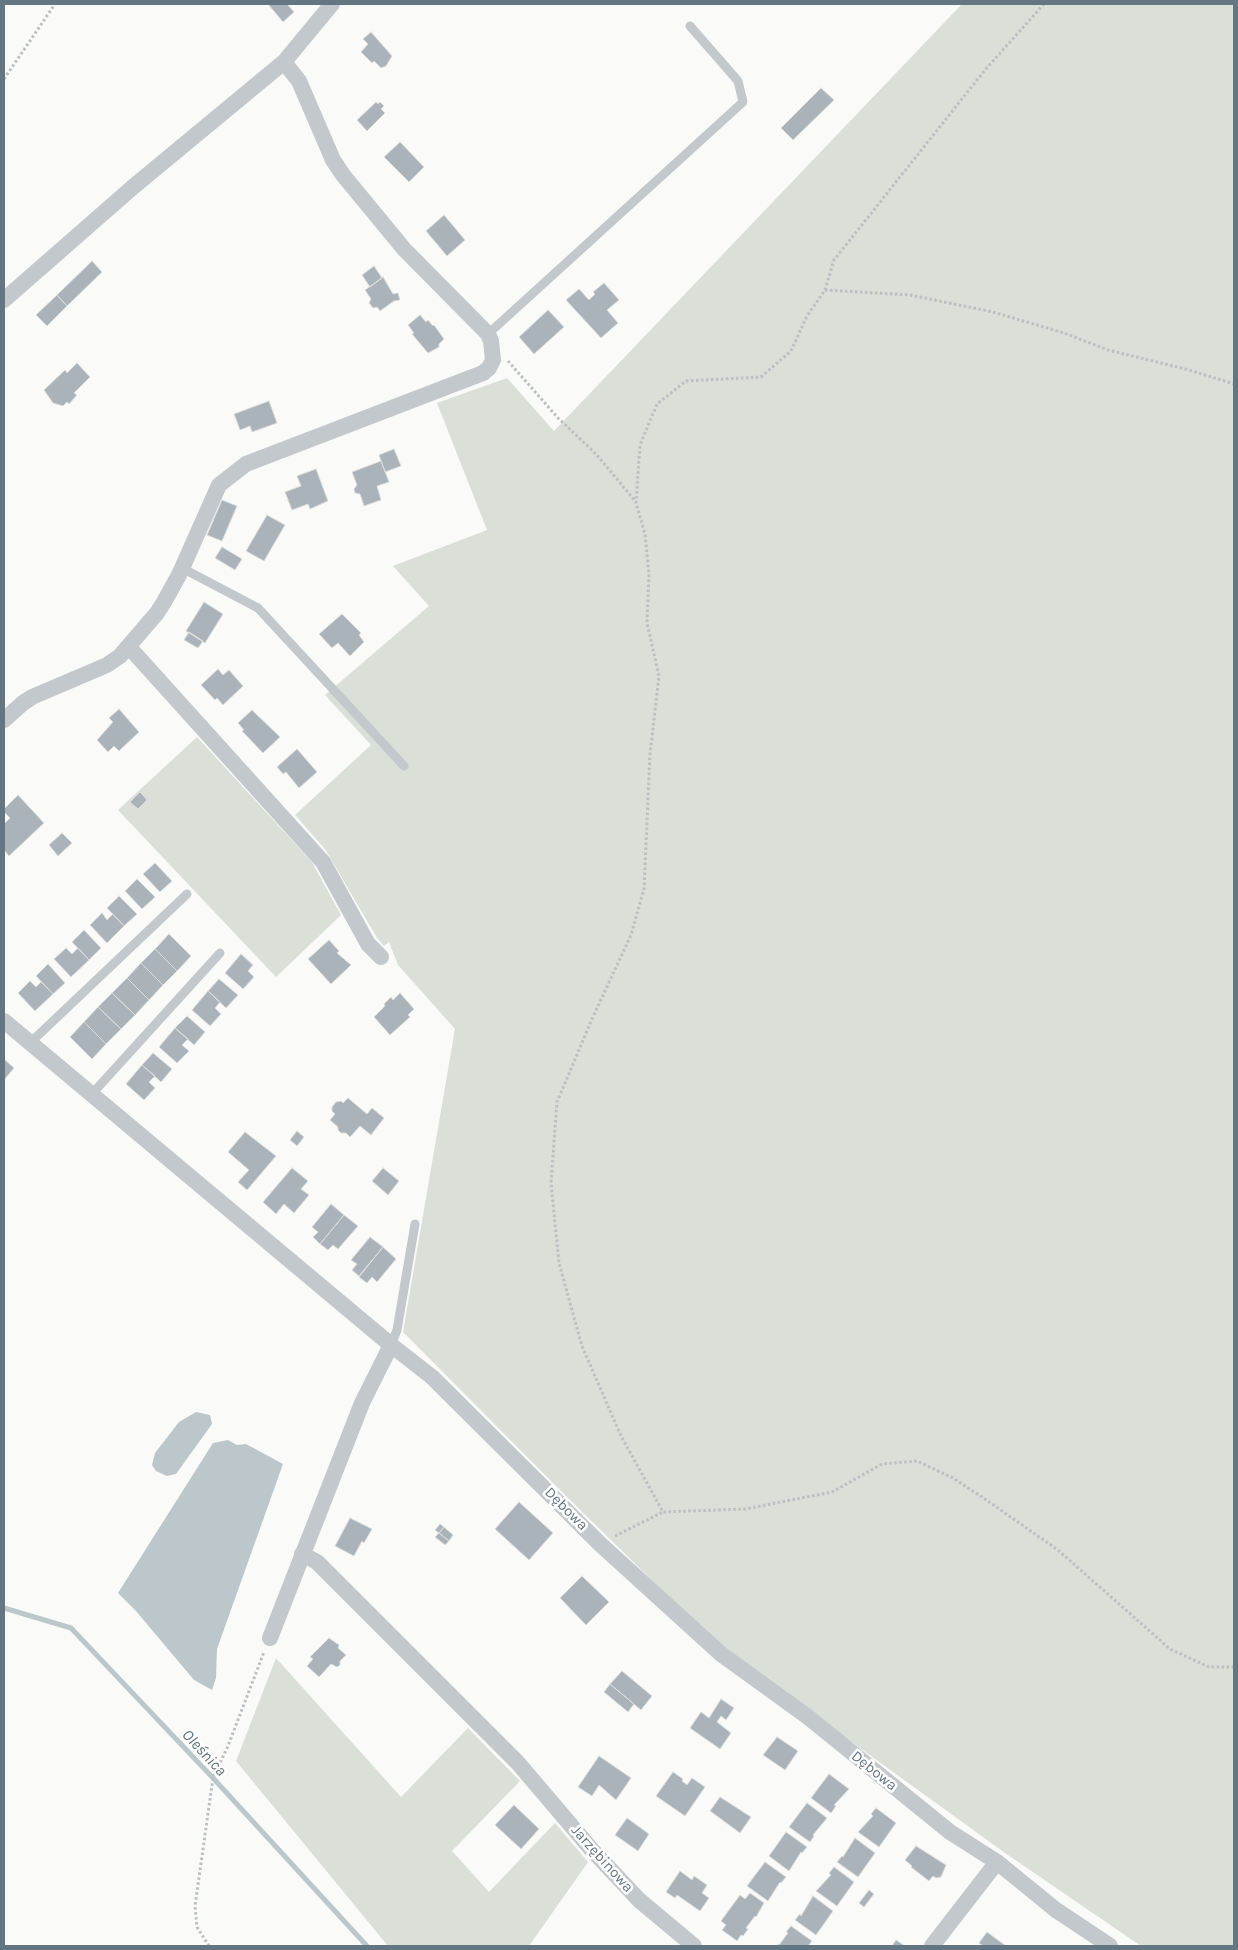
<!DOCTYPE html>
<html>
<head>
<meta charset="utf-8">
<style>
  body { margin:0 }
  #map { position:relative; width:1238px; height:1950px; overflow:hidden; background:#fafaf8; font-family:Karla,sans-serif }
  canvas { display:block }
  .frame { position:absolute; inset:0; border:5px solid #657683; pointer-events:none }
</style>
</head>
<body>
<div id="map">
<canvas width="1238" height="1950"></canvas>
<div class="frame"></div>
</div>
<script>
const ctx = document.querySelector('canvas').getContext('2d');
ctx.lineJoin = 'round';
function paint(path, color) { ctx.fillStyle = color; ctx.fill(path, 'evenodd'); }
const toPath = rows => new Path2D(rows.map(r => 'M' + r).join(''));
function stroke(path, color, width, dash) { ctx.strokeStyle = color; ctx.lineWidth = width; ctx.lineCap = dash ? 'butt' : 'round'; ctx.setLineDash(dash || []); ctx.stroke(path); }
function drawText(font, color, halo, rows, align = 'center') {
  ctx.font = font + ' Karla,sans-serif'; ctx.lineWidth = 5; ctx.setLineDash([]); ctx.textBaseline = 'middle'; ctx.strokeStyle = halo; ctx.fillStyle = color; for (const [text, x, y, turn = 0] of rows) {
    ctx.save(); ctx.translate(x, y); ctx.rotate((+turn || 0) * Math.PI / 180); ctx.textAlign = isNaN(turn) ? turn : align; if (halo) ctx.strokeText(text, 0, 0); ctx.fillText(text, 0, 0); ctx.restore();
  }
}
paint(toPath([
  [962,4,1234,4,1234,1946,1141,1946,1005,1853,719,1646,565,1495,403,1332,455,1029,398,965,389,942,384,946,377,938,325,849,295,815,371,745,325,695,429,606,393,566,487,530,437,403,507,378,554,431],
  [197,737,312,862,341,915,276,977,118,810],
  [276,1658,401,1797,468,1728,520,1781,452,1851,489,1892,555,1823,588,1862,529,1946,388,1946,236,1761]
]), '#dadfd7');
paint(toPath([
  [196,1412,210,1415,212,1424,176,1474,167,1476,156,1471,152,1465,155,1453,179,1422],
  [228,1440,237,1445,246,1444,283,1464,217,1649,216,1678,212,1690,194,1680,136,1611,118,1593,213,1443]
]), '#bbc7cb');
stroke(toPath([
  [4,1608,71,1628,213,1778,367,1946]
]), '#bbc7cb', 5);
const building = toPath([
  [268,4,287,4,294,12,283,22,268,4],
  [371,32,392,56,386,66,381,68,374,61,372,63,361,52,368,44,363,39,371,32],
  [821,88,834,100,793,140,781,128,821,88],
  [376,102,378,104,380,102,384,106,381,109,385,113,367,131,357,120,376,102],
  [400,142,424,167,409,182,384,157,400,142],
  [444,215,465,240,447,256,426,231,444,215],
  [92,261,102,272,67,306,57,295,92,261],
  [374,266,382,278,370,287,362,275,374,266],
  [383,277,393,294,398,293,400,300,394,301,380,311,377,307,373,308,369,303,371,299,365,290,383,277],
  [604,283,619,300,607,310,618,323,601,338,566,300,579,289,589,300,595,294,593,292,604,283],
  [57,295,67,306,47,326,36,315,57,295],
  [548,310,564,327,534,354,519,337,548,310],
  [420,315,426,322,428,320,433,326,434,325,444,339,439,344,439,347,428,353,412,334,414,333,408,325,420,315],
  [77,363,90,377,74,393,77,395,69,404,67,402,63,406,53,403,44,390,65,370,67,373,77,363],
  [269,401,277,423,252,432,250,426,240,430,234,414,269,401],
  [394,449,401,466,385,472,379,455,394,449],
  [381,461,389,482,377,486,381,500,364,506,360,494,355,493,354,489,357,485,352,472,381,461],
  [316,469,328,501,310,509,308,504,292,510,285,492,301,486,297,476,316,469],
  [222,500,237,506,222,541,207,535,222,500],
  [267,515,285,525,264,561,246,551,267,515],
  [222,547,242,559,235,570,215,558,222,547],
  [204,602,223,614,205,643,186,631,204,602],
  [342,614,361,633,359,635,364,642,350,656,338,643,332,648,319,634,342,614],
  [189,632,203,641,198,648,184,640,189,632],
  [218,669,223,675,229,670,243,686,223,705,217,698,215,700,201,685,218,669],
  [119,709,139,732,119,751,114,746,108,752,97,740,113,722,109,718,119,709],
  [252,710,280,737,263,753,242,731,244,730,238,723,252,710],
  [297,749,317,772,299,788,286,772,283,774,277,767,297,749],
  [140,792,147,800,138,809,130,802,140,792],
  [18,795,44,823,9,856,4,850,4,824,10,818,4,812,4,809,18,795],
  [62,833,72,843,58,856,49,845,62,833],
  [155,863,172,881,160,892,143,874,155,863],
  [137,879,155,897,142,909,125,891,137,879],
  [119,896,137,914,124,926,107,908,119,896],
  [102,913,107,920,113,914,124,926,107,943,90,925,102,913],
  [84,930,101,948,89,960,72,942,84,930],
  [169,934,191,956,177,971,155,949,169,934],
  [329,940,339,951,337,953,351,965,331,984,308,959,329,940],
  [66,948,72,954,78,948,89,960,71,977,54,959,66,948],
  [155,949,177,971,163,985,141,963,155,949],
  [241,954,253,965,248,971,254,977,243,989,225,973,241,954],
  [141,963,163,985,149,1000,127,978,141,963],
  [48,964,65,983,53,994,36,976,48,964],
  [127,978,149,1000,135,1015,112,993,127,978],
  [219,979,238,995,226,1008,208,991,219,979],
  [30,981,36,987,41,982,53,994,35,1011,18,993,30,981],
  [208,991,220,1002,215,1008,221,1014,210,1026,192,1010,208,991],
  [112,993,135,1015,121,1029,98,1007,112,993],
  [400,993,414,1009,408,1015,410,1017,390,1035,374,1017,385,1006,384,1004,391,997,393,1000,400,993],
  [98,1007,121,1029,106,1044,84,1022,98,1007],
  [187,1016,205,1032,194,1045,175,1028,187,1016],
  [84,1022,106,1044,92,1059,70,1037,84,1022],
  [175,1028,188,1039,182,1045,189,1051,177,1063,159,1047,175,1028],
  [153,1053,172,1069,161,1082,142,1065,153,1053],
  [4,1059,14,1068,4,1080,4,1059],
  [142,1065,155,1076,149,1082,155,1088,144,1100,126,1084,142,1065],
  [348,1098,367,1114,372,1108,384,1118,371,1135,360,1126,350,1137,346,1133,341,1133,338,1130,338,1127,330,1120,335,1114,332,1111,332,1107,336,1102,341,1101,343,1103,348,1098],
  [297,1131,304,1137,297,1146,290,1140,297,1131],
  [245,1132,276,1156,247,1190,238,1182,249,1170,228,1152,245,1132],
  [292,1168,308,1181,301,1189,309,1195,294,1213,284,1204,276,1214,263,1202,292,1168],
  [383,1168,399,1181,388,1195,372,1181,383,1168],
  [331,1204,344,1215,320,1244,313,1237,318,1232,312,1227,331,1204],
  [344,1215,358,1226,338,1249,333,1245,328,1250,320,1244,344,1215],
  [370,1237,383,1247,359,1276,352,1270,357,1264,351,1260,370,1237],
  [383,1247,396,1259,377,1282,372,1277,367,1283,359,1277,383,1247],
  [519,1502,553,1533,529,1560,495,1529,519,1502],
  [350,1518,372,1529,364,1543,362,1541,354,1556,335,1546,350,1518],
  [440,1524,444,1527,439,1533,435,1530,440,1524],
  [444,1527,453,1535,449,1541,439,1533,444,1527],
  [439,1533,449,1541,445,1545,435,1537,439,1533],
  [582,1576,609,1602,586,1625,560,1598,582,1576],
  [329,1638,339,1645,338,1648,346,1655,340,1661,340,1665,337,1667,331,1664,319,1677,307,1666,313,1659,310,1657,329,1638],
  [622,1671,652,1696,641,1710,610,1684,622,1671],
  [610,1684,634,1704,628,1712,604,1692,610,1684],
  [721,1699,734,1708,726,1720,721,1716,717,1722,731,1733,720,1749,690,1728,701,1712,709,1718,721,1699],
  [777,1737,798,1751,785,1770,763,1755,777,1737],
  [599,1756,631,1778,616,1800,599,1785,592,1796,578,1787,599,1756],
  [673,1772,683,1779,682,1781,687,1785,692,1778,705,1787,685,1816,656,1796,673,1772],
  [829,1774,849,1789,834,1805,836,1806,831,1813,811,1798,829,1774],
  [720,1797,751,1817,740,1833,710,1811,720,1797],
  [807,1803,827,1818,813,1835,814,1836,810,1842,789,1827,807,1803],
  [514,1805,539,1829,521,1849,495,1825,514,1805],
  [876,1808,896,1823,879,1847,858,1832,873,1816,871,1814,876,1808],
  [627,1818,649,1834,638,1851,615,1835,627,1818],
  [786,1832,807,1847,802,1853,801,1852,789,1871,769,1856,786,1832],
  [855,1838,875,1853,858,1877,837,1862,842,1856,843,1857,855,1838],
  [916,1846,946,1865,941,1877,936,1878,933,1876,929,1881,911,1867,912,1866,905,1860,916,1846],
  [765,1862,786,1877,781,1883,780,1882,768,1901,747,1886,765,1862],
  [834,1867,854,1882,837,1906,816,1891,831,1875,829,1873,834,1867],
  [680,1871,692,1880,694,1876,707,1885,702,1893,709,1898,700,1911,677,1895,675,1898,666,1892,680,1871],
  [869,1890,874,1894,864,1907,859,1903,869,1890],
  [750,1893,764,1903,756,1917,755,1916,746,1928,748,1929,743,1936,741,1935,737,1941,722,1930,726,1925,721,1921,740,1895,745,1899,750,1893],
  [813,1896,833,1911,816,1935,795,1920,800,1914,801,1916,813,1896],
  [791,1926,812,1941,808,1946,777,1946,778,1944,779,1945,788,1933,786,1932,791,1926],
  [987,1932,1006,1946,983,1946,979,1943,987,1932],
  [896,1940,905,1946,892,1946,896,1940]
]);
paint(building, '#aab3b9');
stroke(building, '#dcdcda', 1);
stroke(toPath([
  [1044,4,985,70,834,260,825,290,807,316,791,351,761,377,686,381,657,404,640,445,636,503,645,534,649,574,647,623,659,676,650,754,644,889,631,935,592,1019,557,1102,551,1183,559,1263,582,1346,621,1436,663,1512,745,1509,832,1492,882,1464,917,1461,953,1478,982,1497,1058,1550,1170,1649,1209,1667,1234,1667],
  [4,79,55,4],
  [825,290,910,295,993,312,1064,333,1108,350,1189,370,1234,384],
  [508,361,558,418,596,454,636,502],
  [615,1536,663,1512],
  [209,1946,197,1927,195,1906,213,1778,228,1746,264,1652]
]), '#bbbfc2', 3, [2.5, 2.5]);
stroke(toPath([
  [488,334,743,102,738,81,690,26],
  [182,568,258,608,404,766],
  [30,1043,187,894],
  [91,1095,220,953],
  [391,1345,397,1330,415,1224]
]), '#c3c8cc', 9);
stroke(toPath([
  [4,300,133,187,284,62,332,4],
  [129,647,323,862,368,944,381,957],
  [4,720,23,703,32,697,107,665,120,656,157,613,164,602,179,575,219,485,246,464,483,373,489,368,493,360,491,341,488,334,404,249,343,175,333,160,299,81,284,62],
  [4,1021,391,1345],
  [302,1554,317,1562,518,1763,592,1850,639,1900,694,1946],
  [270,1638,362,1403,391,1345,432,1377,600,1544,721,1654,808,1717,950,1832,997,1862,1056,1910,1110,1946],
  [932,1946,997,1862]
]), '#c3c8cc', 16);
drawText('15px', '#657683', '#fff', [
  ["Dębowa",566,1509,45],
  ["Dębowa",874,1771,39],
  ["Jarzębinowa",602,1859,48]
]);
drawText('italic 16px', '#60757c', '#fff', [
  ["Oleśnica",204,1753,47]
]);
</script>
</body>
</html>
